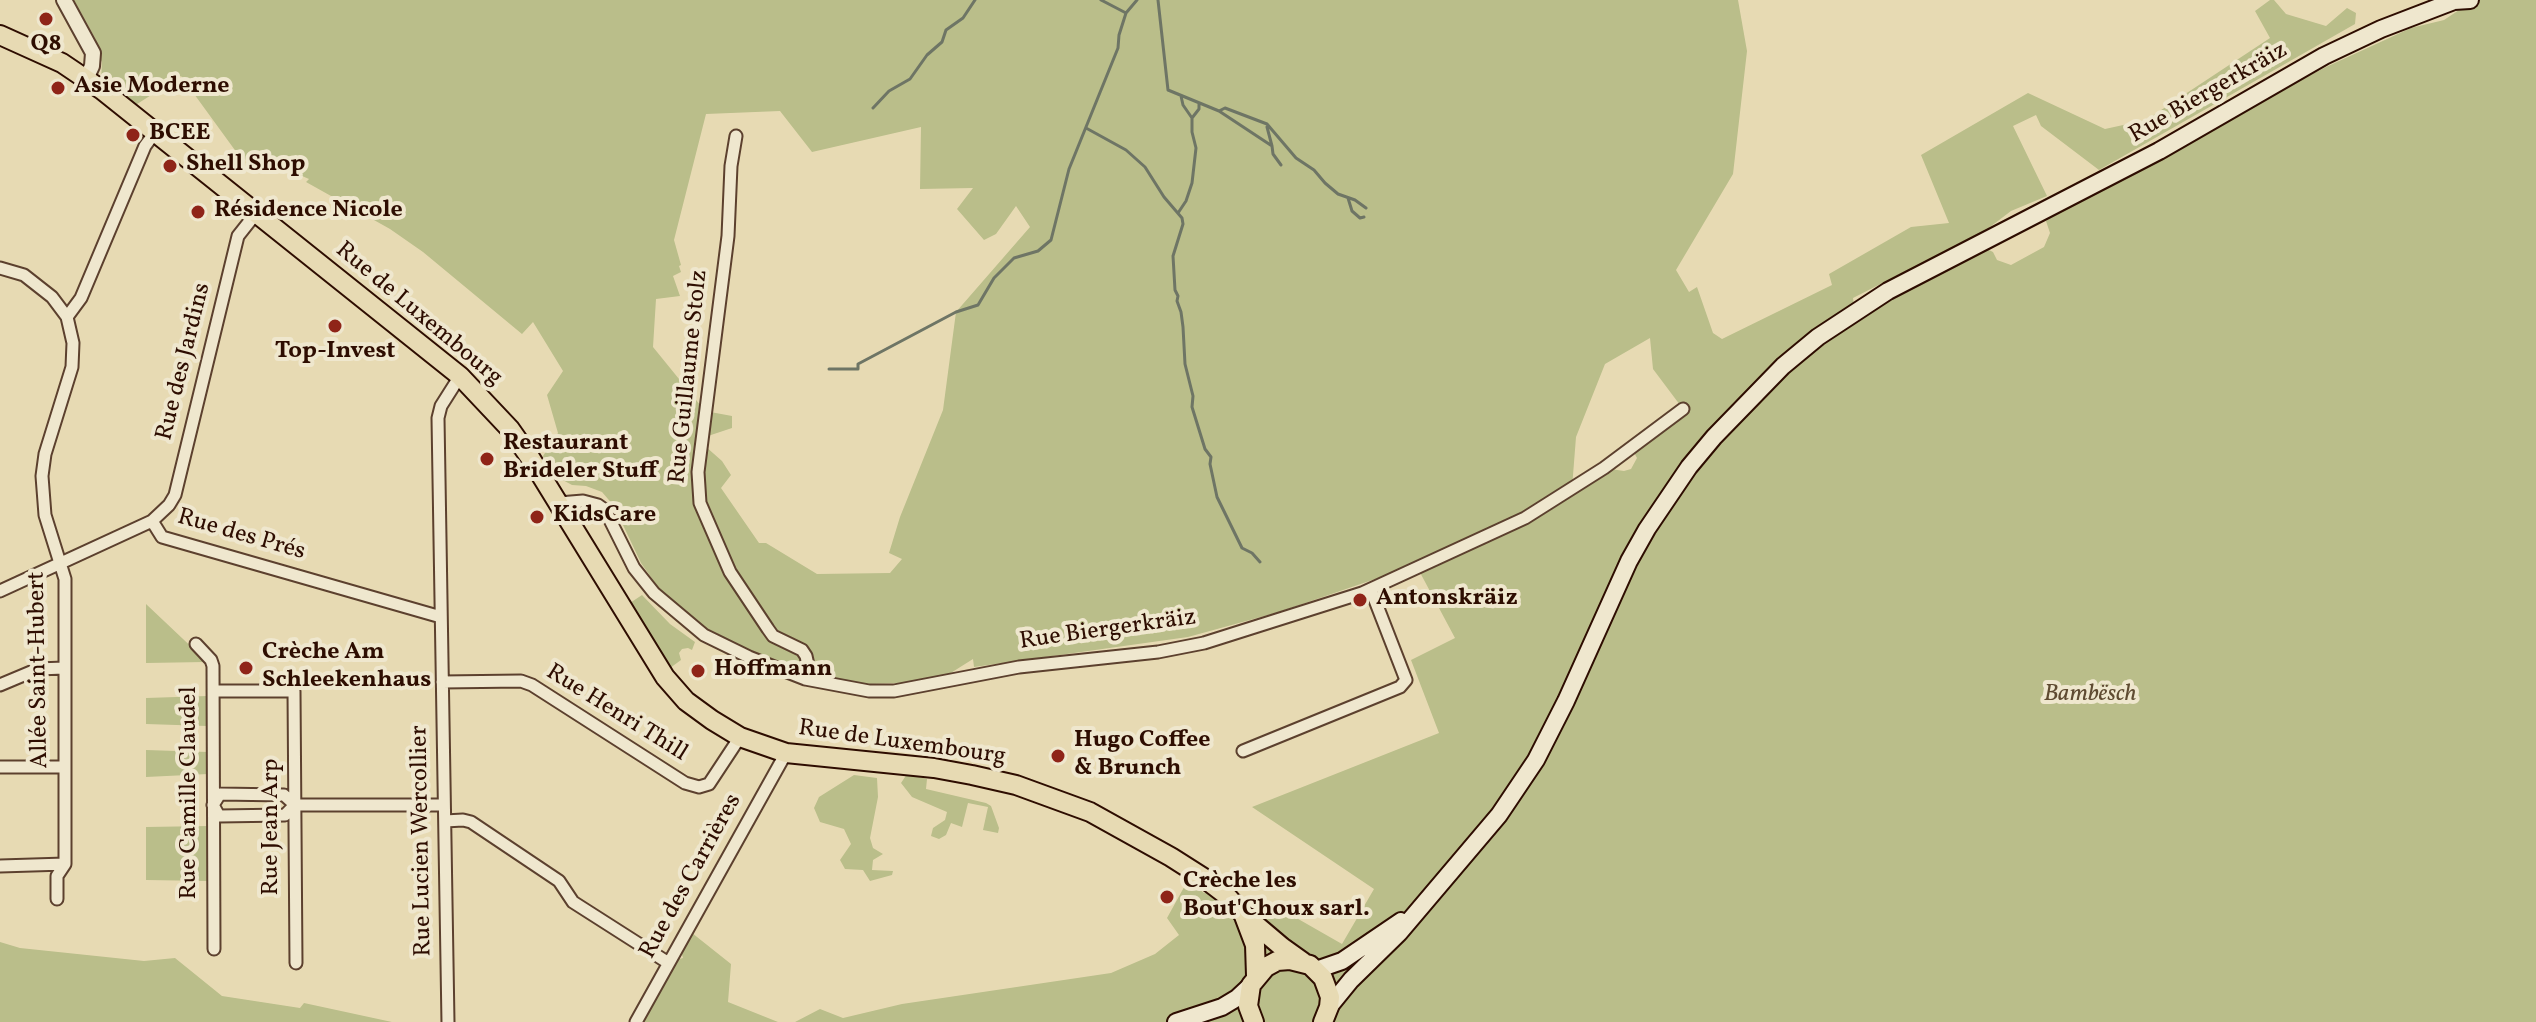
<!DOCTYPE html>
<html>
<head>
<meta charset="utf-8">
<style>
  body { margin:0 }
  canvas { display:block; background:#e7dab3 }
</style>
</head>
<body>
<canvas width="2536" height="1022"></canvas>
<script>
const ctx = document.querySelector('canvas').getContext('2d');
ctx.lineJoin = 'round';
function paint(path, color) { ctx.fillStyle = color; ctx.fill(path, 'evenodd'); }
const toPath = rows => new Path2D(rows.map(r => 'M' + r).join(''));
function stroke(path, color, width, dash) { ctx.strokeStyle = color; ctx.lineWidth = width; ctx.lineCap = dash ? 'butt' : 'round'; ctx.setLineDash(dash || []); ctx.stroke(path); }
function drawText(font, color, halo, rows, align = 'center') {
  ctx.font = font + ' Vollkorn,serif'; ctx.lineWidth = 8; ctx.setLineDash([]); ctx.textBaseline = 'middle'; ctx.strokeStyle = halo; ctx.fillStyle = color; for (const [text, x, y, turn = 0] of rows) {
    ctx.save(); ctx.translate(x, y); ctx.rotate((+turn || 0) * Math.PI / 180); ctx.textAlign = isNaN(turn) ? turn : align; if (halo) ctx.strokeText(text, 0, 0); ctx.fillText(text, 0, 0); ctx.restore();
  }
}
paint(toPath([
  [74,0,1738,0,1747,51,1733,174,1676,270,1689,292,1697,287,1713,333,1722,339,1832,285,1829,274,1911,227,1949,223,1921,155,2028,93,2105,129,2146,120,2270,38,2255,11,2270,0,2274,0,2286,14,2326,26,2347,8,2356,13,2355,24,2099,170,2041,126,2036,115,2013,126,2047,196,2011,211,1986,230,1853,298,1856,319,1987,249,1993,252,1997,260,2011,265,2044,247,2050,233,2046,221,2056,214,2163,159,2264,99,2326,67,2411,28,2444,20,2468,4,2467,0,2536,0,2536,1022,795,1022,820,1009,843,1018,902,1004,1111,973,1155,954,1179,935,1167,918,1188,880,1204,893,1219,890,1279,934,1266,920,1265,907,1276,911,1279,908,1342,944,1374,889,1252,807,1439,733,1411,660,1455,638,1416,565,1279,612,1188,637,974,667,973,659,946,676,922,682,867,684,820,678,808,665,800,670,753,652,710,631,679,609,660,590,641,563,614,506,602,492,586,486,572,485,557,477,547,467,543,456,558,433,547,395,563,371,533,322,522,334,423,252,390,229,306,182,309,179,293,172,294,168,283,164,263,162,254,166,237,153,181,76,134,106,101,80,102,62,92,43,96,40],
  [780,111,812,152,921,127,920,189,973,188,957,209,984,240,996,234,1016,206,1030,227,956,312,943,410,900,517,889,553,902,559,890,573,817,574,766,543,759,543,721,488,731,475,722,461,705,446,708,436,732,428,732,416,705,411,653,347,656,299,680,296,673,276,681,272,679,266,681,265,674,240,706,114],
  [1650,338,1653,369,1683,409,1631,447,1637,458,1631,469,1624,471,1604,468,1572,488,1576,437,1605,364],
  [642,595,670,624,695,642,692,650,688,648,682,649,679,653,681,660,670,668,630,603],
  [146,604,201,656,205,662,146,663],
  [207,696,207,726,146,724,146,698],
  [146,750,208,752,208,774,146,777],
  [907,774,927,779,926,789,986,803,991,806,999,828,998,833,983,830,988,807,968,803,962,827,951,823,946,835,939,839,931,836,933,828,945,820,947,812,912,797,901,783],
  [854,775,877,778,878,797,870,838,873,848,883,854,873,860,872,870,893,871,892,875,870,881,863,870,845,869,840,860,851,844,844,829,820,822,814,808,819,797],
  [208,826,209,881,146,880,146,827],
  [692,933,731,964,728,1002,778,1022,640,1022,663,987,675,960,683,958,680,948,687,935],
  [0,942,20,948,144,961,175,958,222,996,300,1008,304,1003,392,1022,0,1022]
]), '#babe8a');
stroke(toPath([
  [1101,0,1126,13],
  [1158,0,1168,90,1219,111,1272,146,1273,154,1281,165],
  [873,108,889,91,910,79,927,55,942,42,946,30,963,18,975,0],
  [1219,111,1225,108,1267,124,1296,158,1314,170,1325,183,1338,194,1355,200,1366,208],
  [1192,118,1199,109,1199,104],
  [1267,127,1272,146],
  [1086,128,1126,150,1145,167,1164,197,1182,218,1183,224,1173,256,1175,290,1178,296,1177,301,1181,312,1183,327,1185,364,1193,396,1192,407,1205,449,1211,457,1210,464,1217,497,1242,548,1252,553,1260,562],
  [1348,198,1352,211,1360,218,1364,217],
  [1178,213,1186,201,1192,183,1196,148,1192,132,1192,118,1183,105,1181,96],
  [829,369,858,369,858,364,956,312,978,305,994,278,1014,258,1038,251,1051,240,1069,169,1118,48,1119,35,1126,13,1137,0]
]), '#6e7565', 3);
const minor = toPath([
  [736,136,731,166,728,236,698,472,700,503,730,572,768,629,773,636,802,650,806,656,808,665,805,679],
  [0,268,24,275,52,297,67,317,73,343,72,367,45,454,42,476,45,515,65,579,65,864,57,876,57,899],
  [67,317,81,298,145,146,156,131],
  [559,503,583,501,598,505,605,510,634,568,654,593,704,635,749,657,805,679,869,691,894,691,1019,667,1158,652,1204,643,1362,593,1525,518,1604,468,1683,409],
  [152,521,162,537,441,617],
  [0,591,152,521,169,505,175,495,238,236,257,212],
  [196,644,211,660,213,666,214,949],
  [442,682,521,681,532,685,685,783,699,787,709,784,740,737],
  [0,685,38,669,64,668],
  [213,691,294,691,296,963],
  [1243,751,1400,687,1406,680,1371,590],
  [0,767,64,767],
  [295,805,285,815,219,816,213,805,220,794,284,795,295,805,444,805],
  [445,821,463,820,471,822,559,881,573,902,667,962],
  [0,866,65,864],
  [448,1022,438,418,441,406,460,376],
  [636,1022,786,753]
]);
const tertiary = toPath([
  [64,0,93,53,92,66,86,79]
]);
const secondary = toPath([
  [1316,970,1342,961,1401,921],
  [1329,1007,1351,980,1399,933,1499,815,1536,760,1566,701,1629,561,1647,529,1689,467,1714,437,1783,366,1818,337,1888,291,2159,151,2324,56,2381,29,2454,1,2470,0],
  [1176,1022,1222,1007,1237,998,1251,985]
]);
const primary = toPath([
  [0,35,62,63,102,90,460,376,510,429,531,459,665,677,686,701,712,720,740,737,786,753,934,768,972,775,1016,785,1090,812,1171,857,1204,878,1225,894,1243,914,1282,947,1303,962],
  [1244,916,1255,945,1256,976],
  [1254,1022,1248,1006,1251,985,1266,967,1277,961,1290,960,1310,965,1323,978,1330,997,1329,1007,1323,1022]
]);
stroke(minor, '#5c402e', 15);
stroke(tertiary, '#5c402e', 18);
stroke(secondary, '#2e0d01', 20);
stroke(primary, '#2e0d01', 22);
stroke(minor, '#efe7ce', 11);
stroke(tertiary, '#efe7ce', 14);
stroke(secondary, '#efe7ce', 16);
stroke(primary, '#e7dab3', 18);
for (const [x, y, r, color] of [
  [46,19,8,"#8f2418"],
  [58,88,8,"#8f2418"],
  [133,135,8,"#8f2418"],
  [170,166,8,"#8f2418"],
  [198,212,8,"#8f2418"],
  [335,326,8,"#8f2418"],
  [487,459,8,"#8f2418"],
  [537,517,8,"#8f2418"],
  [1360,600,8,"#8f2418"],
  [246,668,8,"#8f2418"],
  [698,671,8,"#8f2418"],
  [1058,756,8,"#8f2418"],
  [1167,897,8,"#8f2418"]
]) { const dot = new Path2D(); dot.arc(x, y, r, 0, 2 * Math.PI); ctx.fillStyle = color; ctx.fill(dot); stroke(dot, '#efe7ce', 3); }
drawText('bold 24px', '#2e0d01', '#efe7ce', [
  ["Q8",46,46,"center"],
  ["Asie Moderne",74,88],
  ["BCEE",149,135],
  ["Shell Shop",186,166],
  ["Résidence Nicole",214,212],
  ["Top-Invest",335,353,"center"],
  ["Restaurant",503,445],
  ["Brideler Stuff",503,473],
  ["KidsCare",553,517],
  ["Antonskräiz",1376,600],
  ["Crèche Am",262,654],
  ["Schleekenhaus",262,682],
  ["Hoffmann",714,671],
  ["Hugo Coffee",1074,742],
  ["& Brunch",1074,770],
  ["Crèche les",1183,883],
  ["Bout'Choux sarl.",1183,911]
], 'left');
drawText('24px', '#2e0d01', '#efe7ce', [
  ["Rue Biergerkräiz",2209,94,-30],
  ["Rue de Luxembourg",418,315,40],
  ["Rue des Jardins",185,362,-76],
  ["Rue Guillaume Stolz",690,377,-84],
  ["Rue des Prés",241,536,16],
  ["Rue Biergerkräiz",1108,631,-8],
  ["Allée Saint-Hubert",40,670,-91],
  ["Rue Henri Thill",616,714,32],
  ["Rue de Luxembourg",902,744,8],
  ["Rue Camille Claudel",191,793,-90],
  ["Rue Jean Arp",273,827,-90],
  ["Rue Lucien Wercollier",423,841,-91],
  ["Rue des Carrières",692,877,-61]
]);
drawText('italic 24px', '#5f4b31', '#efe7ce', [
  ["Bambësch",2090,696]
]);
</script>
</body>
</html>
